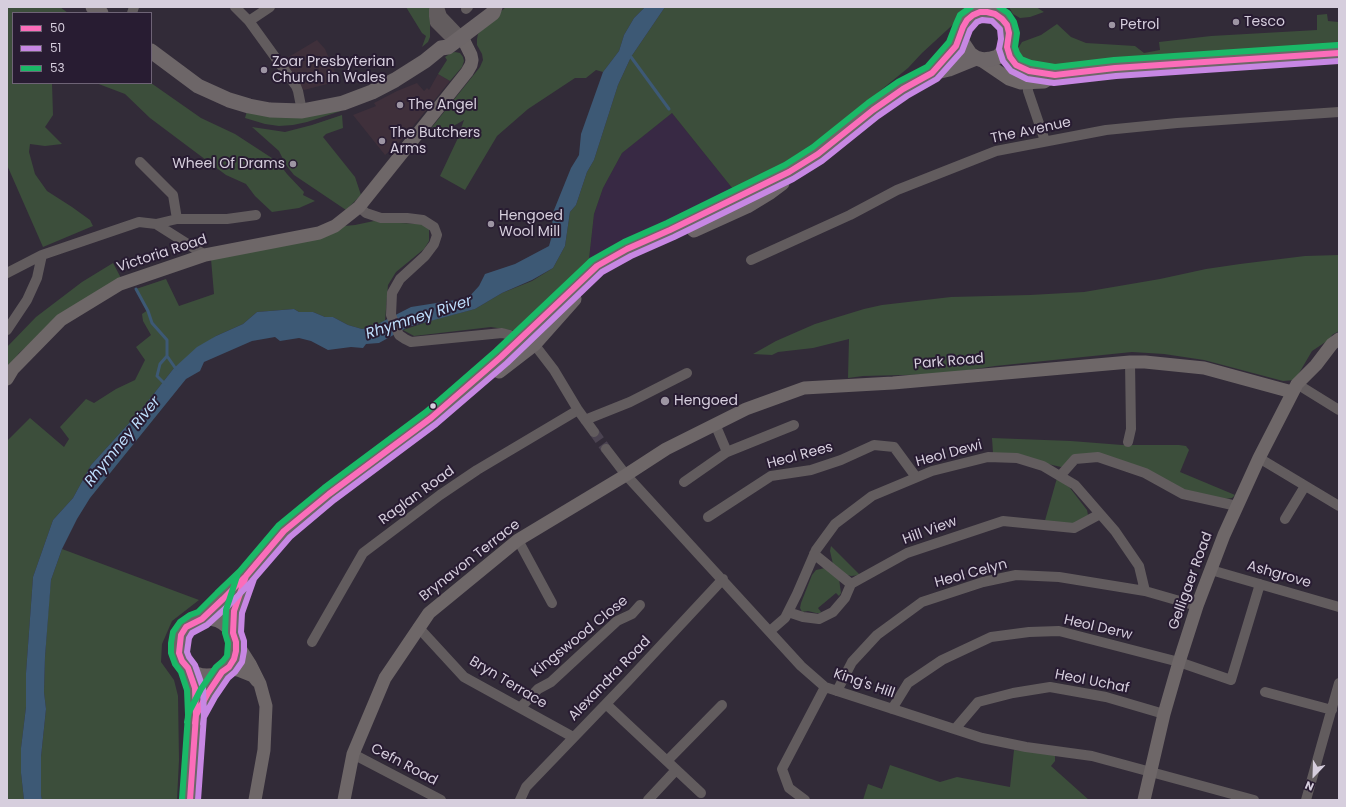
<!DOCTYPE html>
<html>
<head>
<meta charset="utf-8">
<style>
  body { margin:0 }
  #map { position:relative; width:1346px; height:807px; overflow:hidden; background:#322b38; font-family:Poppins,sans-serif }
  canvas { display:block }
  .frame { position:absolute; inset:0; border:8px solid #d6cedd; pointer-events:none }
  .legend { position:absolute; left:12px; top:12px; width:140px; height:72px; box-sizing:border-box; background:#281c32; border:1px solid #6e6376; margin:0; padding:5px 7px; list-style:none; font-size:12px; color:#d6cedd }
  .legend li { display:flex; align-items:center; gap:8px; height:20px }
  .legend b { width:20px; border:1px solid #6e6376 }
  .north { position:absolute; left:1294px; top:755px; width:40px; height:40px; -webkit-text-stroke:3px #281c32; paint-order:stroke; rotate:203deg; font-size:11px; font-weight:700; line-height:16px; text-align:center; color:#d6cedd }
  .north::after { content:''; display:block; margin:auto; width:14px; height:18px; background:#d6cedd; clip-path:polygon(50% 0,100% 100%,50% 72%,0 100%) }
</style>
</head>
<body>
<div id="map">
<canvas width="1346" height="807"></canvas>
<div class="frame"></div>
<ul class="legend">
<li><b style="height:5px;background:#fb6dba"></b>50</li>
<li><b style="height:5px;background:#c787e3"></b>51</li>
<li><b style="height:5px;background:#1ab867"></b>53</li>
</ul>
<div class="north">N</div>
</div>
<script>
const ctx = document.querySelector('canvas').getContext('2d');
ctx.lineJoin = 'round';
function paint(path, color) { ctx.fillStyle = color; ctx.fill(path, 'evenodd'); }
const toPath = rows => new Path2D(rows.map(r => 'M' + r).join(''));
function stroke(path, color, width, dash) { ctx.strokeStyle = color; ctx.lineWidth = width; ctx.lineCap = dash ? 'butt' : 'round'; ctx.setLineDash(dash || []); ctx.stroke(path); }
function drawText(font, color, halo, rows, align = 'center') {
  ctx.font = font + ' Poppins,sans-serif'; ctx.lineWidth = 4; ctx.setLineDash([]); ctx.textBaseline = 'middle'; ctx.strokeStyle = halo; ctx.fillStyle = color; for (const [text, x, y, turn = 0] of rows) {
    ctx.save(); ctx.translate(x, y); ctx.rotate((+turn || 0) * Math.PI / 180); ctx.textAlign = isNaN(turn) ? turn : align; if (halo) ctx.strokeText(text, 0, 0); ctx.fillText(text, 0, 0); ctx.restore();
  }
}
paint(toPath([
  [317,40,325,49,339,81,304,90,282,61],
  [438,74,450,81,410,130,397,145,385,155,353,115,376,106,374,103,397,91,417,83,424,91,427,88,429,90]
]), '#3f303b');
paint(toPath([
  [672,113,737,194,592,266,589,259,594,214,603,188,622,153]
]), '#382944');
paint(toPath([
  [7,7,60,7,68,13,13,13,13,83,52,83,53,115,45,127,62,144,45,146,30,144,29,152,35,174,47,191,72,207,90,220,93,226,43,247,7,165],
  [406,7,430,7,430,37,428,42,422,47,426,36,422,33],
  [506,7,645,7,634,18,624,35,619,51,603,72,596,70,586,78,575,78,528,109,497,136,465,190,440,176,457,140,464,120,436,136,432,127,480,67,483,60,482,54,477,45,477,39,478,34,493,18],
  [665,7,972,7,922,53,908,68,827,134,737,194,672,113,622,153,603,188,594,214,589,259,592,266,523,332,491,327,414,336,403,330,433,320,475,309,502,293,532,281,553,268,565,246,570,212,576,205,587,172,594,160,618,85,631,57],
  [1009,7,1036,7,1044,12,1030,17,1020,18,1013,14],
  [1327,14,1328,21,1339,22,1339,46,1229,52,1078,66,1040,68,1021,60,1017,50,1022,42,1041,35,1057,24,1071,37,1086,43,1135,46,1144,53,1160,50,1159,42,1211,36,1317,30,1317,15],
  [455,52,460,53,463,57,464,61,462,67,450,81,438,74,447,60,445,57,451,53],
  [96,83,151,83,201,118,235,134,278,162,287,174,304,192,303,195,315,201,299,208,272,212,255,196,246,184,226,175,150,118,125,94],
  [247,111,341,111,307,122,293,125,279,126,265,124,245,118],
  [342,115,343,128,326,134,323,137,355,177,361,195,346,210,294,175,286,165,279,151,252,127,285,132,312,125],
  [374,221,400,223,423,224,429,228,429,241,424,249,396,272,388,285,385,321,372,327,362,329,348,325,333,317,325,317,313,312,299,312,294,309,257,312,243,324,216,336,174,368,141,410,91,465,73,498,53,520,33,577,26,673,26,707,21,748,21,773,24,800,7,800,7,441,30,418,64,447,69,439,60,427,86,399,94,403,116,389,135,380,145,360,136,347,151,335,143,321,142,314,148,310,136,289,166,279,179,306,214,294,211,259,344,226,355,225],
  [1339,255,1339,331,1332,335,1330,339,1312,351,1295,380,1283,381,1204,360,1164,354,1132,352,995,366,943,374,863,376,848,378,849,339,813,348,778,352,772,355,753,354,776,341,815,324,864,309,882,305,951,297,1030,295,1084,292,1160,279,1206,269,1240,264,1305,256],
  [113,263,121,278,73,307,19,353,7,370,7,347,36,317,82,282],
  [992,438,1071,441,1122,445,1179,445,1186,446,1189,450,1180,472,1235,495,1232,498,1225,499,1196,495,1099,455,1061,467,1018,457,993,453],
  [1057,478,1070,488,1087,510,1088,515,1077,525,1044,524],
  [831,546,860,575,851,576,844,574,833,564,830,551],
  [62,549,199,600,172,621,162,644,161,662,174,680,178,696,179,760,177,800,42,800,41,795,41,757,46,709,44,692,45,657,49,600,51,580],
  [825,568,839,579,841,593,839,596,836,593,818,608,821,612,820,613,816,613,808,611,802,612,800,608,801,603,812,575,816,570],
  [1014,750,1055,754,1055,761,1051,766,1089,800,863,800,868,784,882,789,890,765,940,782,957,777,1010,787]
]), '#3c4e3b');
paint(toPath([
  [645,7,665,7,631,57,618,85,594,160,587,172,576,205,570,212,565,246,553,268,532,280,502,293,475,309,408,327,379,343,366,344,363,348,351,347,328,350,311,341,299,338,280,341,275,337,252,341,204,362,200,371,186,379,90,498,77,519,62,549,51,580,45,657,44,692,46,709,41,757,41,795,42,800,24,800,21,773,21,748,26,707,26,673,33,577,53,520,73,498,91,465,141,410,174,368,197,347,216,336,243,324,257,312,294,309,299,312,313,312,325,317,333,317,348,325,362,329,372,327,411,307,468,298,479,286,485,274,515,264,549,246,553,232,552,215,571,168,579,155,581,134,603,72,619,51,624,35,634,18]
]), '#3d5975');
stroke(toPath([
  [631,57,669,109],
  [136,289,148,311,152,323,167,340,167,356,176,369],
  [165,384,157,376,160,364,167,356]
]), '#3d5975', 3);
stroke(toPath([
  [594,432,606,449]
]), '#4b4351', 10, [10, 5]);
stroke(toPath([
  [235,7,249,21,296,86,298,91,302,111],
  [435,7,434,10,434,16,435,23,455,43],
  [439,7,442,16,462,37],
  [466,9,468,7],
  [132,13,134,7],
  [249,21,270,7],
  [1027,76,1028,91,1045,141],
  [140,162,173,195,177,219,156,224],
  [359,207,366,213,381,218,407,218,423,220,434,227,437,235,434,244,425,256,400,279,392,293,391,315,399,335,405,339,411,342,502,333,510,335,517,342],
  [177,219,227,219,256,215],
  [751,260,850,215,897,190,996,151,1106,130,1177,123,1339,112],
  [7,273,42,255,139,222,156,224,205,255],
  [7,330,27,300,37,278,42,255],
  [534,344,554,370,578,410,594,432],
  [1297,384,1339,410],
  [585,420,630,402,687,373],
  [715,424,727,452],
  [1128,442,1131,429,1130,362],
  [606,449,626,475,801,666,825,687,982,738,1026,747,1092,756,1254,800],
  [1259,458,1339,506],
  [1060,476,1075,459,1098,457,1145,473,1183,494,1237,506],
  [684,482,727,452,794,425],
  [708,517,771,476,811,470,841,460,874,445,894,447,916,477],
  [1285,519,1305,486],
  [518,540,552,603],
  [814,554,851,584],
  [1211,570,1339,607],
  [788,612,803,617,819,619,833,612,845,598,851,584,907,553,1003,521,1074,528,1100,514],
  [418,627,464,677,573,737],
  [770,631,785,618,797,594,816,550,835,524,872,496,932,471,988,457,1017,458,1043,466,1075,485,1115,531,1139,566,1145,591],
  [312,642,363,553,440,495,477,470,578,410],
  [837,691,852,662,877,635,922,602,983,582,1016,575,1059,577,1145,591,1197,606],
  [1265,692,1332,710],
  [606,704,701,793],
  [521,707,538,689,551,682,617,621,632,614,640,605],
  [892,709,908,683,942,660,991,637,1029,632,1059,631,1179,662,1231,680,1260,584],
  [955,729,978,702,1013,693,1050,687,1106,697,1164,714],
  [353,754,441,800],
  [667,761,722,705],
  [520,800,526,787,627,682,723,579],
  [648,800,676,770],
  [805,800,789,788,782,769,825,687],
  [1306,800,1339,683]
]), '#625c5e', 10);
stroke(toPath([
  [1007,47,1010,57,1016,65,1029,71,1042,72,1055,75,1115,68,1339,53],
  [981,60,1009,79,1021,83,1044,82,1055,75],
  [7,379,13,369,61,320,120,284,205,255,319,233,335,226,359,207,467,72,471,65,472,60,471,55,462,37],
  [236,642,250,664,260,684,266,706,264,750,255,800],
  [227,668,238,670,253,676,257,681],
  [344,800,353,754,385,678,429,613,518,540,626,475,666,449,746,409,804,388,893,383,1130,362,1145,362,1204,368,1292,392],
  [1144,800,1164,714,1179,662,1197,606,1224,535,1259,458,1297,384,1316,365,1332,344,1339,339]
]), '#6e6768', 13);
stroke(toPath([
  [93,7,101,13],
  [151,51,198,86,229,100,249,106,270,110,302,111,343,103,372,92,395,80,425,61,441,48,448,47,493,13,495,7],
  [932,73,956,46,963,27,967,20,973,15,980,12,987,12,995,14,1002,19,1007,25,1009,33,1009,40,1007,47,998,57,991,59,983,60,976,58,970,54,962,42,961,34],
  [811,159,873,110,903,89,932,73,949,69,976,58],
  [694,230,747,206,770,192,782,183],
  [499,371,534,344,574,299],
  '178 647a29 29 0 1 1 58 0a29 29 0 1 1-58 0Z',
  [202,619,246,576,284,531,329,494,431,418,501,357,597,266,627,249,670,230,789,172,818,154],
  [233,633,234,611,244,580],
  [188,668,195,688,196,715,190,800],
  [196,715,222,672]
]), '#6d6668', 15);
stroke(toPath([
  [195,723,196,715,208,693,222,672,229,667,234,659,236,651,236,642,233,633,234,611,246,576],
  [190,800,196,715,195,688,188,668,182,661,179,653,181,635,186,627,202,619,223,599,246,576,284,531,329,494,431,418,501,357,597,266,627,249,670,230,789,172,818,154,873,110,903,89,932,73,956,46,963,27,967,20,973,15,980,12,987,12,995,14,1002,19,1007,25,1009,33,1007,47,1010,57,1016,65,1029,71,1055,75,1115,68,1339,53]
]), '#fb6dba', 6);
stroke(toPath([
  [203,724,204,717,215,697,228,678,235,672,242,662,244,651,244,641,241,632,242,613,254,579],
  [198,800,204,716,203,688,195,665,189,657,187,652,189,638,192,633,207,625,229,605,252,581,290,537,334,500,436,424,507,363,602,272,631,256,674,237,793,179,822,161,878,116,907,96,937,79,962,51,970,30,977,22,982,20,992,21,1000,29,1001,39,999,49,1003,61,1011,71,1027,79,1054,83,1116,76,1339,61]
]), '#c787e3', 6);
stroke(toPath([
  [999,7,1008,13,1014,22,1017,33,1015,47,1017,53,1021,59,1031,63,1055,67,1114,60,1338,45],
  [187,722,189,712,201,689,216,667,223,661,227,656,228,643,225,633,226,610,238,573],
  [182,799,188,715,187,690,181,672,175,664,171,653,171,643,173,632,180,622,190,615,198,612,217,593,240,571,279,525,324,488,426,412,496,351,592,260,624,242,667,223,785,165,813,147,868,103,898,82,927,67,949,42,956,24,960,15,971,7]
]), '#1ab867', 6);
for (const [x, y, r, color] of [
  [1236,22,4,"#9d95a3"],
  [1112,25,4,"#9d95a3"],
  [264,70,4,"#9d95a3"],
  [400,105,4,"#9d95a3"],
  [382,141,4,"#9d95a3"],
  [293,164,4,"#9d95a3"],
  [491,224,4,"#9d95a3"],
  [665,401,5,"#9d95a3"],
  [433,406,3.5,"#d6cedd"]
]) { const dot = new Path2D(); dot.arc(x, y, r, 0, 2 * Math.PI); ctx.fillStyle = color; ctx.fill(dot); stroke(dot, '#281c32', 1.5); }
drawText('14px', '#d6cedd', '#281c32', [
  ["Tesco",1244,22],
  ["Petrol",1120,25],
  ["Zoar Presbyterian",272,62],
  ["Church in Wales",272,78],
  ["The Angel",408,105],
  ["The Butchers",390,133],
  ["Arms",390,149],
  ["Wheel Of Drams",285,164,"right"],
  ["Hengoed",499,216],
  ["Wool Mill",499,232],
  ["Hengoed",674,401]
], 'left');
drawText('14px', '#d6cedd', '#281c32', [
  ["The Avenue",1031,131,-12],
  ["Victoria Road",162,254,-18],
  ["Park Road",949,362,-5],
  ["Heol Dewi",949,454,-15],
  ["Heol Rees",800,456,-15],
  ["Raglan Road",417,496,-36],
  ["Hill View",930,531,-20],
  ["Brynavon Terrace",470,561,-38],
  ["Heol Celyn",971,574,-15],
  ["Ashgrove",1279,575,16],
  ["Gelligaer Road",1191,581,-70],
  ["Heol Derw",1098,628,13],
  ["Kingswood Close",580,637,-39],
  ["Alexandra Road",610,679,-46],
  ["Heol Uchaf",1092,682,11],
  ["Bryn Terrace",508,683,31],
  ["King's Hill",864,684,19],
  ["Cefn Road",404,765,28]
]);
drawText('italic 15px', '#bedefd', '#281c32', [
  ["Rhymney River",419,318,-18],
  ["Rhymney River",123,442,-51]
]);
</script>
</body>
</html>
